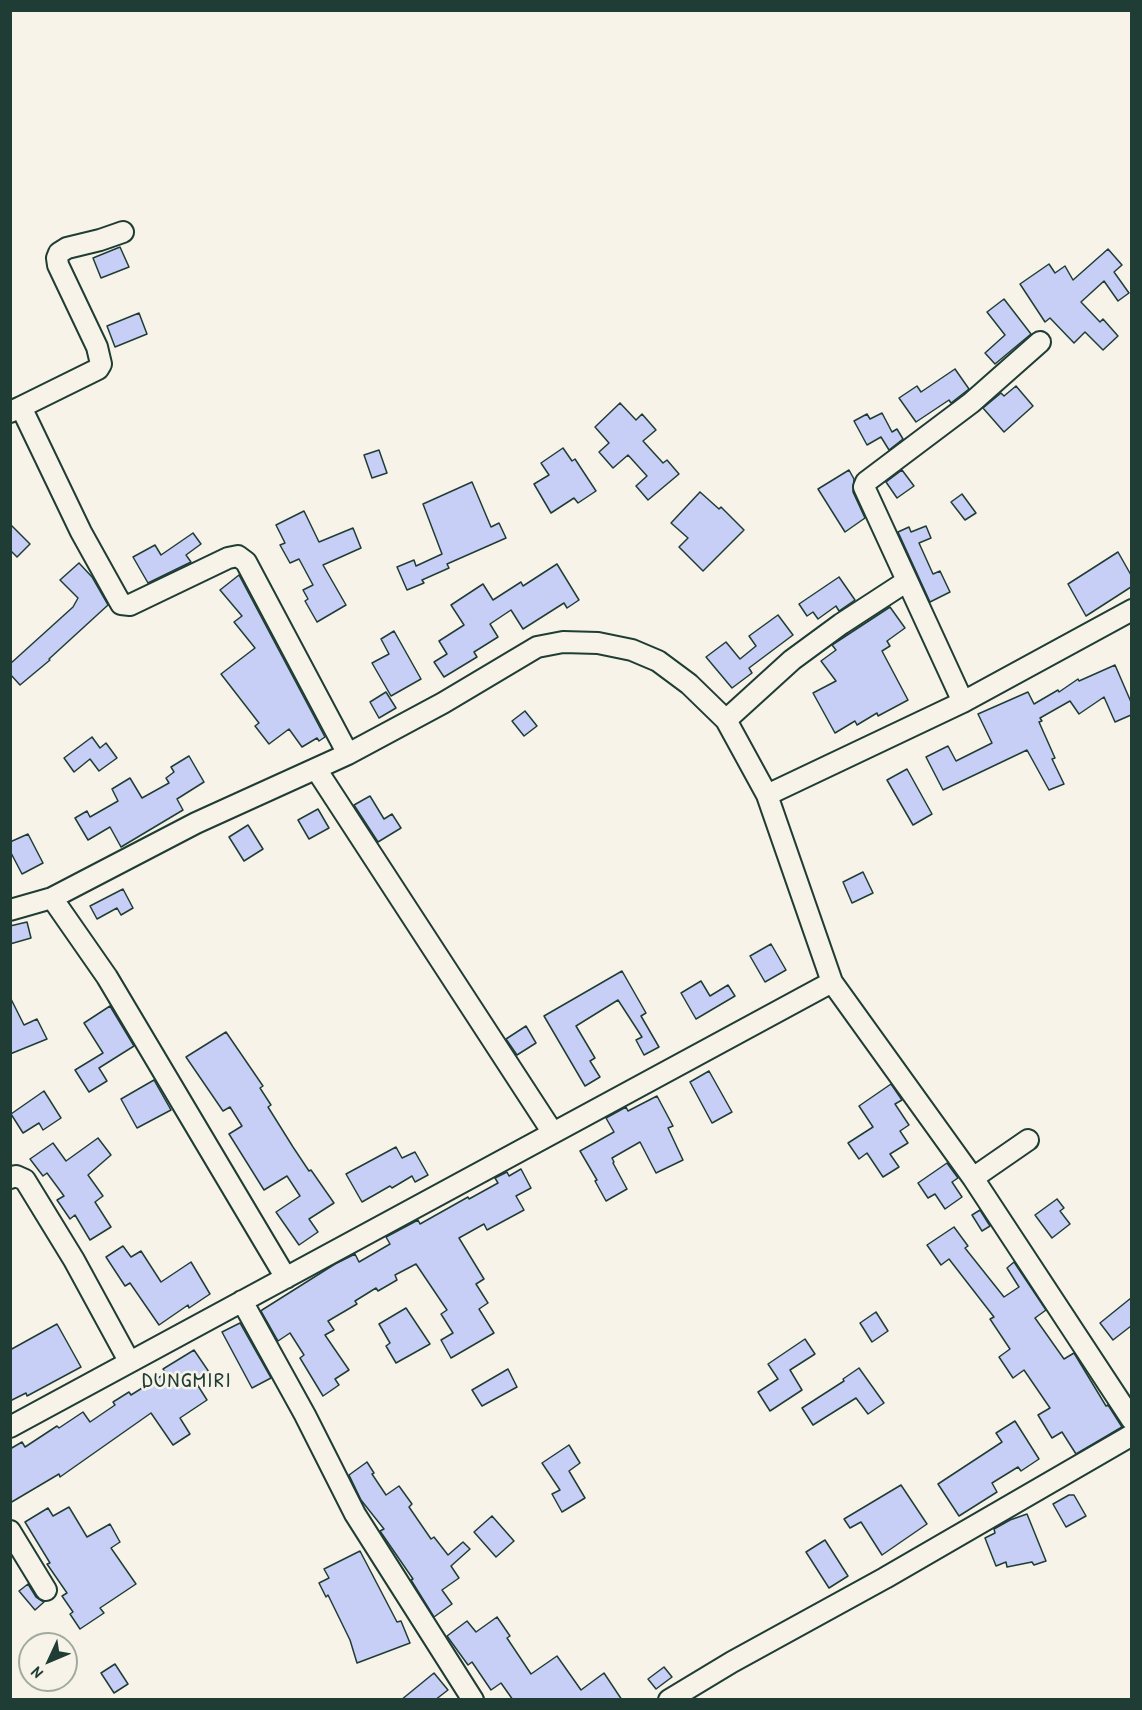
<!DOCTYPE html>
<html>
<head>
<meta charset="utf-8">
<style>
  body { margin:0 }
  #map { position:relative; width:1142px; height:1710px; overflow:hidden; background:#f7f3e8; font-family:"Patrick Hand",sans-serif }
  canvas { display:block }
  .frame { position:absolute; inset:0; border:12px solid #1f3d34; pointer-events:none }
  .north { position:absolute; left:18px; top:1632px; width:60px; height:60px; box-sizing:border-box; background:#f7f3e8; border:2px solid #a1aaa0; border-radius:50%; rotate:226deg; font-size:16px; font-weight:700; line-height:24px; text-align:center; color:#1f3d34 }
  .north::after { content:''; display:block; margin:auto; width:21px; height:27px; background:#1f3d34; clip-path:polygon(50% 0,100% 100%,50% 72%,0 100%) }
</style>
</head>
<body>
<div id="map">
<canvas width="1142" height="1710"></canvas>
<div class="frame"></div>
<div class="north">N</div>
</div>
<script>
const ctx = document.querySelector('canvas').getContext('2d');
ctx.lineJoin = 'round';
function paint(path, color) { ctx.fillStyle = color; ctx.fill(path, 'evenodd'); }
const toPath = rows => new Path2D(rows.map(r => 'M' + r).join(''));
function stroke(path, color, width, dash) { ctx.strokeStyle = color; ctx.lineWidth = width; ctx.lineCap = dash ? 'butt' : 'round'; ctx.setLineDash(dash || []); ctx.stroke(path); }
function drawText(font, color, halo, rows, align = 'center') {
  ctx.font = font + ' "Patrick Hand",sans-serif'; ctx.lineWidth = 5; ctx.setLineDash([]); ctx.textBaseline = 'middle'; ctx.strokeStyle = halo; ctx.fillStyle = color; for (const [text, x, y, turn = 0] of rows) {
    ctx.save(); ctx.translate(x, y); ctx.rotate((+turn || 0) * Math.PI / 180); ctx.textAlign = isNaN(turn) ? turn : align; if (halo) ctx.strokeText(text, 0, 0); ctx.fillText(text, 0, 0); ctx.restore();
  }
}
const building = toPath([
  [120,247,129,267,101,278,93,258,120,247],
  [1108,249,1122,265,1114,272,1129,293,1118,301,1104,281,1081,302,1100,322,1103,319,1118,336,1103,350,1085,332,1074,343,1050,318,1045,322,1020,284,1049,264,1055,273,1065,266,1073,280,1108,249],
  [1004,299,1031,334,995,364,985,353,1005,335,987,312,1004,299],
  [139,313,147,334,115,347,107,326,139,313],
  [955,369,969,389,951,403,949,400,916,422,899,398,917,386,921,392,955,369],
  [1016,386,1033,406,1004,432,983,408,1001,393,1004,396,1016,386],
  [620,403,636,420,642,414,656,430,643,441,663,463,667,460,679,474,648,500,636,486,647,476,628,455,613,468,599,452,609,443,595,427,620,403],
  [882,413,892,432,897,429,903,439,889,450,881,437,867,445,854,421,867,414,870,419,882,413],
  [563,448,572,461,575,459,596,491,578,503,574,498,551,513,534,484,549,475,541,463,563,448],
  [379,450,387,473,372,478,364,455,379,450],
  [849,470,854,479,853,492,865,518,845,532,818,489,849,470],
  [902,470,914,486,897,498,886,482,902,470],
  [472,482,491,527,499,523,506,538,447,564,449,568,422,580,424,583,407,590,397,567,414,560,416,566,442,554,423,504,472,482],
  [700,492,719,509,721,507,744,530,703,571,679,547,688,538,671,523,700,492],
  [962,494,976,513,965,520,951,502,962,494],
  [304,511,319,542,353,528,361,548,323,565,346,605,317,622,305,601,308,599,303,590,313,585,299,559,290,563,280,545,285,543,276,525,304,511],
  [10,524,30,544,17,557,10,550,10,524],
  [926,526,931,538,919,543,933,574,940,571,950,592,930,602,898,532,909,527,911,532,926,526],
  [193,533,201,544,186,555,191,562,148,583,133,557,155,545,161,555,193,533],
  [1118,552,1131,575,1131,587,1086,616,1068,584,1118,552],
  [79,563,92,577,108,605,49,659,50,660,20,685,10,674,10,664,73,607,78,598,60,580,79,563],
  [557,564,579,600,567,608,564,603,523,629,511,610,490,624,498,637,474,652,477,657,444,677,434,662,447,654,439,641,464,625,451,605,483,584,493,600,521,582,523,586,557,564],
  [239,575,325,737,319,741,317,738,302,747,289,729,269,744,255,726,259,723,221,674,255,648,234,622,242,616,220,590,239,575],
  [839,577,855,600,839,611,836,606,818,619,813,612,807,616,799,604,839,577],
  [890,607,905,628,887,641,890,646,882,651,908,700,878,716,877,713,857,725,855,721,835,733,813,693,836,681,821,661,836,650,832,645,890,607],
  [778,615,793,635,749,668,752,673,732,688,706,657,726,642,740,659,756,646,749,636,778,615],
  [394,631,421,679,391,696,372,663,389,654,381,639,394,631],
  [1115,665,1131,702,1131,715,1115,722,1104,697,1079,714,1070,701,1040,718,1042,721,1039,722,1055,758,1052,759,1064,784,1049,790,1027,750,943,790,926,757,948,746,956,761,992,743,978,714,1028,692,1034,704,1058,690,1059,692,1078,679,1079,681,1115,665],
  [386,692,396,708,379,718,370,702,386,692],
  [525,711,537,726,524,736,512,721,525,711],
  [92,737,100,748,106,743,117,758,99,771,90,759,74,772,64,758,92,737],
  [189,756,204,782,177,799,183,810,121,847,110,827,88,840,75,818,87,811,90,817,118,801,112,789,130,778,142,798,169,783,166,778,174,772,171,767,189,756],
  [907,769,932,814,913,825,887,780,907,769],
  [370,796,384,819,392,814,401,828,378,842,354,805,370,796],
  [318,809,329,828,309,839,298,820,318,809],
  [248,825,263,849,244,861,229,837,248,825],
  [28,834,43,863,22,874,10,851,10,842,28,834],
  [863,872,873,893,852,903,843,882,863,872],
  [123,889,133,908,121,915,117,908,97,919,90,906,123,889],
  [27,922,31,938,10,944,10,926,27,922],
  [771,944,786,970,765,982,750,956,771,944],
  [622,971,646,1013,641,1016,659,1047,644,1055,636,1040,642,1037,618,1000,576,1026,595,1058,590,1061,600,1077,585,1086,544,1016,622,971],
  [701,981,710,996,728,985,735,996,696,1019,681,993,701,981],
  [10,997,24,1025,37,1019,47,1039,10,1054,10,997],
  [110,1006,134,1046,99,1068,107,1081,89,1092,75,1070,103,1053,84,1023,110,1006],
  [526,1026,536,1043,517,1055,506,1039,526,1026],
  [226,1032,263,1086,260,1088,271,1105,268,1107,293,1147,309,1171,311,1170,334,1203,309,1219,318,1232,299,1245,276,1212,300,1196,287,1176,264,1190,229,1134,242,1126,230,1107,223,1111,186,1057,226,1032],
  [709,1071,732,1112,712,1123,690,1082,709,1071],
  [154,1080,171,1110,137,1128,121,1099,154,1080],
  [891,1084,902,1100,895,1104,909,1125,900,1131,908,1143,890,1154,899,1167,883,1177,867,1153,859,1159,848,1143,873,1127,859,1106,891,1084],
  [44,1091,61,1118,43,1130,39,1123,23,1133,11,1114,44,1091],
  [657,1096,673,1126,668,1128,683,1160,656,1173,640,1142,612,1158,614,1162,613,1163,627,1189,606,1201,595,1181,597,1180,580,1151,614,1132,606,1118,626,1107,628,1111,657,1096],
  [98,1138,111,1155,88,1175,103,1196,95,1202,111,1227,90,1240,75,1215,70,1219,57,1200,64,1196,47,1173,43,1176,30,1159,53,1143,66,1161,98,1138],
  [396,1147,402,1158,415,1152,428,1175,415,1182,412,1176,392,1188,390,1186,362,1202,346,1174,396,1147],
  [947,1163,958,1178,952,1182,962,1197,945,1209,935,1194,928,1198,918,1183,947,1163],
  [521,1169,531,1188,516,1196,524,1210,487,1230,484,1224,459,1238,484,1279,476,1284,488,1303,479,1309,494,1333,451,1358,441,1340,453,1333,441,1314,447,1310,416,1264,395,1275,397,1280,378,1291,376,1288,355,1301,357,1304,328,1321,334,1330,325,1335,349,1370,335,1379,339,1385,323,1396,300,1358,304,1355,290,1333,278,1341,261,1311,262,1310,335,1264,355,1254,359,1262,390,1244,386,1237,418,1220,420,1224,468,1197,469,1199,498,1183,495,1178,507,1172,509,1176,521,1169],
  [1057,1199,1064,1208,1060,1211,1070,1224,1052,1238,1035,1215,1057,1199],
  [980,1210,990,1226,982,1231,972,1215,980,1210],
  [954,1227,968,1246,965,1248,1004,1297,1019,1287,1007,1268,1014,1262,1046,1310,1035,1318,1064,1359,1074,1353,1106,1406,1108,1405,1122,1427,1076,1454,1062,1432,1052,1438,1038,1415,1050,1408,1024,1370,1013,1378,999,1357,1010,1349,990,1319,994,1317,949,1259,941,1265,927,1245,954,1227],
  [123,1246,131,1257,141,1251,161,1282,191,1262,210,1294,189,1308,188,1305,159,1325,130,1283,125,1286,106,1257,123,1246],
  [1131,1298,1131,1326,1113,1340,1100,1323,1131,1298],
  [406,1308,430,1344,396,1363,386,1346,390,1343,379,1324,406,1308],
  [876,1312,888,1331,872,1342,860,1323,876,1312],
  [240,1323,271,1378,252,1388,222,1332,240,1323],
  [57,1324,81,1367,27,1396,26,1393,10,1401,10,1350,57,1324],
  [805,1339,815,1354,790,1370,802,1390,770,1411,758,1392,778,1379,768,1364,805,1339],
  [194,1350,209,1372,195,1381,207,1400,180,1418,190,1434,173,1445,151,1413,60,1477,59,1474,10,1503,10,1449,22,1442,25,1447,57,1426,59,1428,83,1412,90,1422,115,1405,113,1402,129,1392,131,1395,166,1373,163,1369,194,1350],
  [859,1368,884,1403,868,1414,856,1398,813,1425,802,1408,844,1381,843,1379,859,1368],
  [508,1369,517,1387,482,1406,472,1390,508,1369],
  [1015,1421,1039,1459,1021,1471,1018,1467,992,1483,997,1492,959,1516,938,1484,1002,1442,996,1433,1015,1421],
  [569,1445,580,1463,569,1471,585,1498,562,1512,552,1494,560,1490,542,1463,569,1445],
  [367,1462,374,1473,372,1474,386,1495,399,1486,412,1504,409,1507,431,1539,434,1537,448,1555,463,1542,470,1549,451,1566,459,1578,442,1590,452,1604,434,1617,411,1580,413,1579,380,1531,384,1529,361,1500,349,1475,367,1462],
  [901,1485,927,1524,882,1555,861,1522,850,1528,844,1519,901,1485],
  [1069,1495,1074,1495,1086,1516,1066,1527,1053,1504,1069,1495],
  [69,1507,87,1537,110,1524,120,1542,111,1548,136,1584,100,1608,104,1613,80,1629,70,1614,73,1612,62,1596,67,1593,47,1564,50,1563,25,1522,48,1508,53,1516,69,1507],
  [1027,1514,1046,1561,1034,1565,1032,1562,1007,1567,1006,1562,996,1566,985,1538,995,1533,994,1529,1010,1520,1027,1514],
  [492,1516,514,1541,496,1557,474,1532,492,1516],
  [825,1540,848,1576,829,1588,806,1552,825,1540],
  [360,1551,397,1622,401,1621,410,1643,357,1663,350,1640,328,1595,326,1597,319,1583,329,1578,324,1569,360,1551],
  [28,1584,36,1597,44,1602,35,1610,19,1591,28,1584],
  [497,1617,510,1636,507,1638,531,1674,557,1656,581,1690,604,1673,622,1700,513,1700,501,1683,491,1690,472,1662,468,1665,447,1636,467,1621,476,1632,497,1617],
  [115,1664,128,1684,114,1693,101,1673,115,1664],
  [664,1667,672,1677,656,1689,648,1679,664,1667],
  [434,1673,448,1690,435,1700,401,1700,434,1673]
]);
paint(building, '#c7cff7');
stroke(building, '#1f3d34', 1.5);
const minor = toPath([
  [21,407,98,369,101,364,97,347,58,265,57,258,59,253,67,248,100,240,123,232],
  [10,412,21,407,81,532,121,604,130,605,228,558,238,556,246,562,348,754],
  [963,702,864,487,866,482,971,403,1040,342],
  [726,720,792,660,841,624,907,581],
  [316,769,553,1133],
  [767,795,963,702,1132,610],
  [52,898,107,977,286,1278],
  [10,910,52,898,196,823,348,754,443,703,537,647,563,642,598,643,632,650,658,661,689,684,726,720,767,795,832,982,973,1178,1132,1420],
  [10,1178,16,1176,25,1180,74,1260,129,1361],
  [973,1178,1028,1140],
  [242,1301,305,1415,355,1514,473,1700],
  [10,1427,832,982],
  [10,1531,46,1590],
  [669,1700,732,1662,885,1578,1132,1435]
]);
stroke(minor, '#1f3d34', 24);
stroke(minor, '#f7f3e8', 20);
ctx.letterSpacing = '1.5px';
drawText('22px', '#1f3d34', '#f7f3e8', [
  ["DUNGMIRI",187,1381]
]);
ctx.letterSpacing = '0px';
</script>
</body>
</html>
